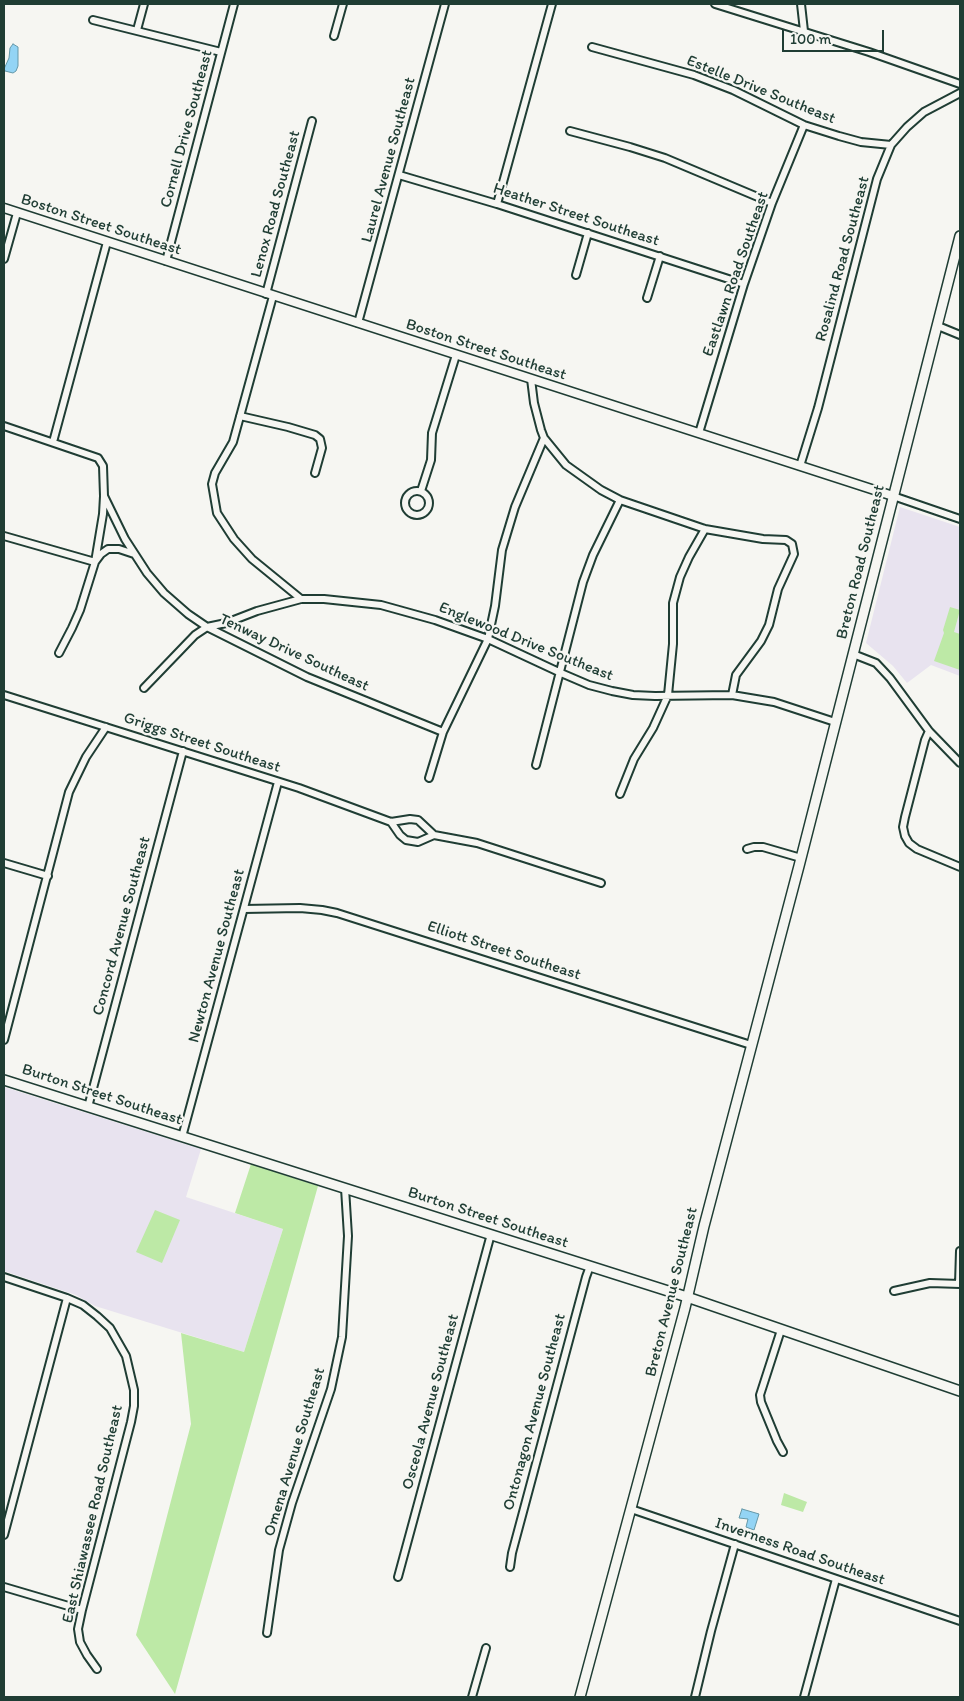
<!DOCTYPE html>
<html>
<head>
<meta charset="utf-8">
<style>
  body { margin:0 }
  #map { position:relative; width:964px; height:1701px; overflow:hidden; background:#f6f6f2; font-family:Itim,sans-serif }
  canvas { display:block }
  .frame { position:absolute; inset:0; border:5px solid #1f3d34; pointer-events:none }
  .scale { position:absolute; left:782px; top:30px; width:102px; height:22px; box-sizing:border-box; border:2px solid #1f3d34; border-top:0; padding-left:6px; font-size:15px; line-height:18px; white-space:nowrap; color:#1f3d34; -webkit-text-stroke:4px #f6f6f2; paint-order:stroke }
</style>
</head>
<body>
<div id="map">
<canvas width="964" height="1701"></canvas>
<div class="frame"></div>
<div class="scale">100 m</div>
</div>
<script>
const ctx = document.querySelector('canvas').getContext('2d');
ctx.lineJoin = 'round';
function paint(path, color) { ctx.fillStyle = color; ctx.fill(path, 'evenodd'); }
const toPath = rows => new Path2D(rows.map(r => 'M' + r).join(''));
function stroke(path, color, width, dash) { ctx.strokeStyle = color; ctx.lineWidth = width; ctx.lineCap = dash ? 'butt' : 'round'; ctx.setLineDash(dash || []); ctx.stroke(path); }
function drawText(font, color, halo, rows, align = 'center') {
  ctx.font = font + ' Itim,sans-serif'; ctx.lineWidth = 4.5; ctx.setLineDash([]); ctx.textBaseline = 'middle'; ctx.strokeStyle = halo; ctx.fillStyle = color; for (const [text, x, y, turn = 0] of rows) {
    ctx.save(); ctx.translate(x, y); ctx.rotate((+turn || 0) * Math.PI / 180); ctx.textAlign = isNaN(turn) ? turn : align; if (halo) ctx.strokeText(text, 0, 0); ctx.fillText(text, 0, 0); ctx.restore();
  }
}
paint(toPath([
  [900,507,960,527,960,676,931,665,907,683,893,666,866,643],
  [4,1087,201,1149,186,1197,283,1229,244,1352,95,1306,76,1295,4,1271]
]), '#e8e3ef');
paint(toPath([
  [950,607,960,610,954,632,960,634,960,670,934,661,944,633,943,630],
  [251,1164,318,1186,175,1694,136,1635,191,1424,181,1333,244,1352,283,1229,235,1213],
  [155,1210,180,1220,162,1263,136,1252],
  [784,1493,807,1502,803,1512,781,1505]
]), '#bde9a6');
const water = toPath([
  [13,44,18,47,18,66,16,71,13,73,5,71,4,69,9,58,10,48,13,44],
  [742,1509,759,1514,754,1530,746,1527,748,1519,739,1518,742,1509]
]);
paint(water, '#93d4f5');
stroke(water, '#6598a8', 1);
const minor = toPath([
  [715,4,869,52,960,84],
  [801,4,804,31],
  [93,20,221,52],
  [137,30,144,4],
  [334,36,343,4],
  [592,47,694,75,733,90,804,125,839,136,861,142,891,145],
  [570,131,630,147,665,158,772,203],
  [399,175,497,204,744,284],
  [497,204,552,4],
  [4,259,17,213],
  [166,261,234,4],
  [576,275,588,233],
  [266,294,312,121],
  [273,296,233,442,215,473,212,484,217,513,234,539,252,559,301,599],
  [647,298,660,256],
  [358,323,445,4],
  [938,326,960,335],
  [531,379,534,403,541,430,544,438,566,465,601,490,620,500,705,529,763,539,786,540,792,544,794,554,778,589,769,625,761,641,736,675,732,695],
  [240,416,288,427,315,435,320,439,322,448,315,473],
  [4,426,98,458,103,466,104,496,103,514,95,562,80,610,72,628,59,653],
  [699,433,744,284,772,203,804,125],
  [53,442,107,242],
  [800,466,818,408,877,179,891,145,907,127,924,112,960,93],
  '405 503a12 12 0 1 1 24 0a12 12 0 1 1-24 0Z',
  [421,491,431,460,432,433,456,355],
  [104,496,125,539,147,573,164,593,188,614,207,627,307,677,443,732],
  [893,496,960,519],
  [4,536,95,562,101,554,108,549,119,549,134,554],
  [853,654,876,663,890,678,929,731,960,763],
  [144,688,195,635,207,627,226,623,257,611,301,599,324,599,381,605,435,620,488,639,561,673,589,685,612,691,633,695,655,696,732,695,774,702,835,722],
  [4,695,299,788,391,822,410,819,418,820,434,835,477,843,601,883],
  [929,731,925,740,905,817,903,827,905,836,909,843,917,849,960,867],
  [536,765,583,582,593,555,620,500],
  [429,778,443,732,488,639,495,606,502,550,515,507,544,438],
  [620,794,634,759,653,728,668,695,673,644,673,603,680,577,689,557,705,529],
  [391,822,400,835,406,840,418,842,434,835],
  [747,849,754,847,763,847,801,858],
  [4,863,48,876],
  [244,909,300,908,322,910,337,913,751,1045],
  [4,1040,69,792,86,757,106,727],
  [88,1107,183,751],
  [182,1137,278,782],
  [4,1277,67,1298,83,1305,97,1316,110,1328,126,1356,134,1390,134,1406,131,1422,82,1610,78,1629,80,1642,87,1655,97,1669],
  [959,1284,960,1251],
  [894,1291,930,1283,960,1284],
  [781,1330,760,1395,761,1402,777,1441,783,1452],
  [631,1509,960,1621],
  [4,1535,67,1298],
  [510,1567,512,1553,586,1277,590,1266],
  [398,1577,491,1234],
  [4,1587,82,1610],
  [267,1633,279,1550,292,1503,331,1389,342,1337,348,1236,345,1188],
  [472,1697,486,1648],
  [695,1697,711,1631,735,1544],
  [804,1697,836,1579]
]);
const tertiary = toPath([
  [4,208,893,496]
]);
const secondary = toPath([
  [4,1080,687,1297,960,1391],
  [580,1697,685,1308,704,1226,799,866,960,236]
]);
stroke(minor, '#1f3d34', 10);
stroke(tertiary, '#1f3d34', 11);
stroke(secondary, '#1f3d34', 12);
stroke(minor, '#f6f6f2', 6);
stroke(tertiary, '#f6f6f2', 8);
stroke(secondary, '#f6f6f2', 9);
drawText('16px', '#1f3d34', '#f6f6f2', [
  ["Estelle Drive Southeast",761,90,22],
  ["Cornell Drive Southeast",187,129,-75],
  ["Laurel Avenue Southeast",389,160,-75],
  ["Lenox Road Southeast",276,204,-75],
  ["Heather Street Southeast",576,215,18],
  ["Boston Street Southeast",101,225,18],
  ["Rosalind Road Southeast",843,259,-75],
  ["Eastlawn Road Southeast",736,274,-71],
  ["Boston Street Southeast",486,350,18],
  ["Breton Road Southeast",861,562,-76],
  ["Englewood Drive Southeast",526,642,22],
  ["Tenway Drive Southeast",294,653,25],
  ["Griggs Street Southeast",202,743,18],
  ["Concord Avenue Southeast",122,926,-75],
  ["Elliott Street Southeast",504,951,18],
  ["Newton Avenue Southeast",217,956,-75],
  ["Burton Street Southeast",102,1095,18],
  ["Burton Street Southeast",488,1218,18],
  ["Breton Avenue Southeast",672,1292,-76],
  ["Osceola Avenue Southeast",431,1402,-75],
  ["Ontonagon Avenue Southeast",535,1412,-75],
  ["Omena Avenue Southeast",295,1452,-73],
  ["East Shiawassee Road Southeast",93,1514,-77],
  ["Inverness Road Southeast",800,1552,19]
]);
</script>
</body>
</html>
